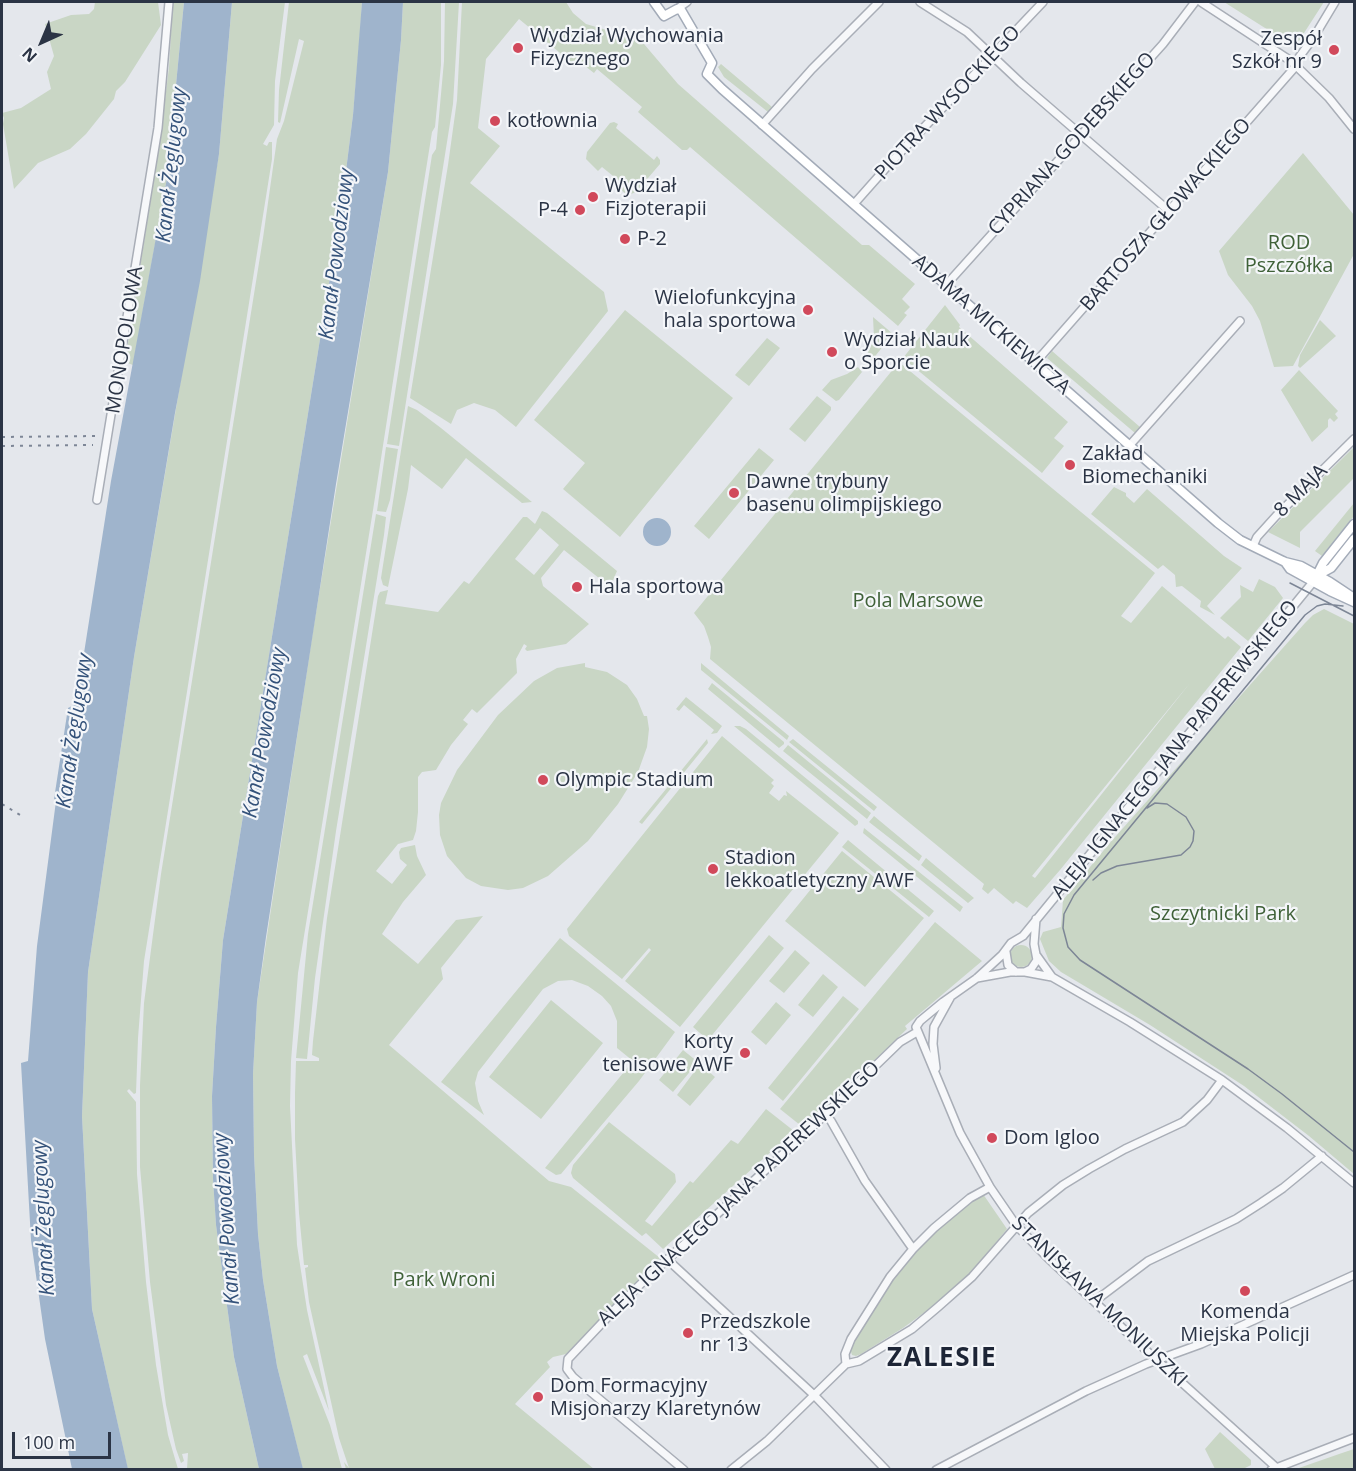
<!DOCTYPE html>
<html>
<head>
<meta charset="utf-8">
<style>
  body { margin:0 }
  #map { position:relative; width:1356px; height:1471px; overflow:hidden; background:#e4e7ec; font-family:"Open Sans",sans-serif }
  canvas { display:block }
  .frame { position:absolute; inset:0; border:3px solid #2b3445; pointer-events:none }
  .north { position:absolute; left:12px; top:12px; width:60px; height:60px; -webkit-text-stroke:4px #f4f6f9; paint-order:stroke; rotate:224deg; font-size:16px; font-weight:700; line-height:24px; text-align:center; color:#2b3445 }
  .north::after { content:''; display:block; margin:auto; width:21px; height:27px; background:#2b3445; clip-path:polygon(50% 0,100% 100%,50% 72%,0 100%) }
  .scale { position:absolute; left:12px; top:1432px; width:99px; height:27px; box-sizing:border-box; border:3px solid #2b3445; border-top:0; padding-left:8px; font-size:18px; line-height:21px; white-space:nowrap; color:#2b3445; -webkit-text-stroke:4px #f4f6f9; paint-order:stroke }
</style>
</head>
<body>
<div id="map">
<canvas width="1356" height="1471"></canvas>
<div class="frame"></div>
<div class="north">N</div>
<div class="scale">100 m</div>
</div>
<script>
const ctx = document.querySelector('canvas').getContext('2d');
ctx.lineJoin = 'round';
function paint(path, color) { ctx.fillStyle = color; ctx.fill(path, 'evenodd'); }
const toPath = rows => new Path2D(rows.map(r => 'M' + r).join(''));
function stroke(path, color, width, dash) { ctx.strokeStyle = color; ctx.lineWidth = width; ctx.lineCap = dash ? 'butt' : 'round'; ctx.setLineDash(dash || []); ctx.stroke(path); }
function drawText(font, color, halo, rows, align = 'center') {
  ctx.font = font + ' "Open Sans",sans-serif'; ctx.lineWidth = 4.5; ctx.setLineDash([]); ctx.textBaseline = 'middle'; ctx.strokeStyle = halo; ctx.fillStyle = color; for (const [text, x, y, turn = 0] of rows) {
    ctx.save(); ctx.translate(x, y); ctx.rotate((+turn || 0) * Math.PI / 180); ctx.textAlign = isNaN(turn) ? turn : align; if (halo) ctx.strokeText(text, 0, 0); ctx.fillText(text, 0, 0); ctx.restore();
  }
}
paint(toPath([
  [95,2,158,2,161,25,125,82,116,91,114,99,86,134,70,149,38,163,14,189,3,124,4,118,2,113,21,108,51,89,47,72,54,56,45,24,71,15,89,14,94,9],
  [173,2,184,2,167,178,133,365,125,362,160,141,169,67],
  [232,2,285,2,275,81,274,125,263,144,267,146,269,142,272,142,272,159,144,961,138,1038,136,1093,134,1094,129,1089,127,1091,136,1102,137,1174,146,1282,156,1365,168,1435,178,1469,128,1470,92,1309,82,1116,88,972,134,657,219,154],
  [289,2,362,2,360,35,353,115,342,203,223,940,216,1027,212,1096,213,1179,216,1225,234,1357,259,1469,187,1469,188,1453,182,1454,184,1461,181,1463,176,1449,166,1405,150,1282,140,1167,140,1085,144,1003,161,874,263,238,277,139,284,121,304,41,299,39,280,123,278,122,279,90],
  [403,2,441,2,441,65,435,127,432,132,420,207,373,510,298,973,291,1061,290,1106,297,1245,307,1310,329,1411,307,1354,303,1356,330,1425,342,1469,303,1470,277,1366,263,1280,258,1234,254,1155,253,1074,257,1002,313,631,388,172,401,40],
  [445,2,459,2,453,104,399,446,387,444,432,155,436,149,444,61],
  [462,2,566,2,573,13,586,24,634,38,644,44,678,84,862,245,869,245,915,284,902,299,910,307,904,313,907,315,898,326,690,147,687,150,682,150,638,112,642,107,597,69,594,73,581,63,577,67,519,19,486,59,478,128,500,146,470,183,604,292,608,311,516,427,495,410,474,403,457,410,451,424,410,398,448,165,457,100],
  [1224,2,1324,2,1295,47],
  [721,64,772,107,768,112,724,77,718,67],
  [614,122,618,124,616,128,654,160,657,156,660,160,660,164,636,192,631,194,626,194,615,185,618,180,602,167,598,171,586,159,587,152,610,123],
  [1303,153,1354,215,1354,254,1293,366,1274,367,1260,321,1252,306,1228,275,1219,251],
  [945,305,960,325,959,327,1068,422,1054,438,1064,446,1042,473,903,358],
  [625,310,733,398,620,537,563,489,585,463,534,420],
  [873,317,893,334,872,360,866,357,874,338],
  [1320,320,1336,336,1300,368,1298,366,1300,355],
  [767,338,780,348,749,386,735,375],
  [1052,351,1140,427,1135,433,1047,358],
  [899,362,1155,573,1121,616,1131,623,1162,586,1225,639,1228,636,1241,647,1060,870,1027,908,1016,901,1013,904,994,888,988,894,982,889,984,884,710,659,711,647,708,637,704,626,694,613],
  [1190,683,1035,878,1032,876,1130,756],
  [858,367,862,372,839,400,836,401,822,390,831,380,847,374],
  [1299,370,1338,411,1335,414,1338,418,1334,422,1330,418,1328,420,1328,427,1312,442,1281,390],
  [817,396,831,407,831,410,805,442,789,429],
  [408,406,417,410,441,428,532,502,522,503,466,458,442,489,411,465,408,489,388,587,383,585,381,578],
  [386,447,398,449,390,500,386,512,377,511],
  [1354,447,1354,478,1300,532,1300,548,1268,532],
  [759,448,774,460,709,539,694,526],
  [1114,487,1126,493,1126,496,1134,503,1147,489,1224,556,1242,568,1207,606,1215,615,1200,607,1201,601,1182,586,1176,587,1175,575,1163,565,1158,569,1091,514],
  [1354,503,1354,516,1322,556,1315,551],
  [542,511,547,513,617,571,610,587,564,550,541,578,543,586,589,624,566,644,527,651,525,649,527,646,524,644,516,659,517,673,477,713,472,709,463,720,468,724,451,745,436,770,422,772,418,777,418,812,416,831,413,840,398,844,376,871,392,884,407,865,400,859,399,852,401,848,415,845,417,856,426,875,403,902,382,934,418,964,456,920,483,916,441,968,443,979,389,1045,549,1181,571,1187,660,1258,566,1354,553,1357,547,1362,550,1367,515,1404,594,1469,346,1469,344,1462,349,1468,339,1438,309,1302,305,1268,308,1267,308,1265,304,1265,299,1213,295,1139,295,1093,296,1061,319,1061,319,1058,312,1055,313,1041,327,918,378,596,380,592,388,590,385,604,438,612,464,581,469,584,523,517,527,517,535,524],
  [540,528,559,545,534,575,515,559],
  [376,514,386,517,384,535,336,831,315,978,307,1059,296,1058,308,934],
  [1259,579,1275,587,1283,598,1248,641,1220,618,1241,597,1240,585,1253,592],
  [1324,609,1354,624,1354,1174,1309,1136,1244,1086,1150,1025,1061,972,1049,961,1040,939,1043,932,1061,927,1063,900,1108,845,1305,623,1313,615],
  [585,663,585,667,607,672,627,685,637,699,644,716,647,716,649,729,647,747,638,772,618,804,588,841,548,876,523,888,508,890,481,886,466,878,447,856,440,835,439,815,441,803,457,770,498,715,534,681,557,668],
  [701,663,789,736,787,740,701,670],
  [712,683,784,742,784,744,779,748,708,689],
  [686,697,722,726,717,733,711,734,714,730,684,705,679,711,676,709],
  [734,726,740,726,746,729,858,821,858,824,855,826],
  [722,736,774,780,771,783,774,786,769,793,779,801,784,795,787,796,786,791,839,833,680,1027,625,981,651,950,649,948,622,979,569,936,567,929],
  [707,739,708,743,642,824,639,822],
  [793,739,877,807,874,811,789,742],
  [788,745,871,813,867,819,783,751],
  [874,816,922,856,919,861,869,822],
  [864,828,963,907,960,912,863,833],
  [848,840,934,911,929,917,842,847],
  [842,851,924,918,865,987,785,921],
  [926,858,974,898,968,903,921,865],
  [935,922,982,961,905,1026,907,1029,804,1127,800,1125,780,1109],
  [769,935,784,948,708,1040,693,1027],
  [560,938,675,1032,639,1081,600,1127,561,1174,556,1175,545,1168,633,1061,617,1048,617,1021,611,1006,602,996,588,986,572,980,558,981,543,989,478,1072,475,1083,478,1101,484,1115,441,1082],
  '1010 956a11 11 0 1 1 22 0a11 11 0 1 1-22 0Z',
  [795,950,810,963,784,993,769,981],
  [823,974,838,987,813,1017,798,1005],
  [843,996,859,1009,783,1101,768,1088],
  [551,1000,603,1043,541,1119,489,1077],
  [776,1002,791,1015,766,1045,751,1032],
  [683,1050,698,1062,673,1092,659,1080],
  [700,1064,715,1077,690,1106,677,1095],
  [766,1109,794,1131,663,1249,646,1233,642,1236,573,1178,571,1173,573,1165,609,1122,675,1174,676,1182,645,1221,652,1226,690,1181,693,1183,731,1140,738,1144],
  [983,1194,1007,1229,994,1245,969,1274,936,1304,903,1328,861,1354,856,1356,852,1355,850,1349,854,1340,877,1301,910,1257,948,1220],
  [1220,1432,1251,1460,1251,1465,1243,1469,1215,1469,1205,1449],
  [1354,1449,1354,1469,1296,1469,1342,1453]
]), '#c9d6c5');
paint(toPath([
  [184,2,232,2,219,154,200,281,175,413,134,657,88,972,82,1116,92,1309,128,1469,72,1469,45,1339,31,1240,21,1063,28,1061,37,946,56,801,54,799,68,708,76,704,111,481,167,178],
  [362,2,403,2,401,40,388,172,336,484,266,937,257,1002,253,1074,254,1155,258,1234,263,1280,277,1366,303,1469,259,1469,234,1357,216,1225,213,1179,212,1096,216,1027,223,940,342,203,353,115],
  '643 532a14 14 0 1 1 28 0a14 14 0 1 1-28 0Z'
]), '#9fb4cc');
const minor = toPath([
  [920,2,967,32,1021,83,1169,211],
  [1201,2,1291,61,1329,98,1354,129],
  [677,9,687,2],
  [1294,64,1314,37,1335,2],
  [762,125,812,69,879,2],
  [854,204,893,160,1043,2],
  [946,285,1163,44,1195,2],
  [1035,363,1296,66],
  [1129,446,1240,321],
  [97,500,158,128,169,2],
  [1253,546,1257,537,1276,516,1354,439],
  [1006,952,1008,965,1016,972],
  [1037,956,1052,977,1130,1022,1222,1080,1287,1128,1354,1183],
  [1025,972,1052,977],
  [977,978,1010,972,1025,972,1031,969,1037,960,1034,944,1036,919],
  [936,1068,933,1044,934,1027,950,998],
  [825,1114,831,1121,865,1181,913,1249],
  [668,1260,814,1395,886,1470],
  [1095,1301,1148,1261,1236,1219,1261,1203,1283,1188,1322,1156],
  [846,1364,845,1354,851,1339,890,1277,913,1249,934,1228,970,1198,990,1187],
  [684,1470,573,1377,567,1369,568,1359,619,1305,648,1277,805,1134,900,1042,917,1032],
  [731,1470,767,1441,846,1364,859,1361,912,1329,938,1307,972,1277,1028,1213,1063,1185,1089,1169,1125,1149,1183,1122,1207,1100,1222,1080],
  [936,1470,1086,1391,1146,1364,1201,1344,1354,1275],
  [1271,1470,1354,1438],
  [1279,1470,1149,1353,1048,1258,1016,1225,990,1187,960,1133,916,1027,920,1021,943,1002,977,978,1002,955,1011,943,1023,936,1313,582]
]);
const major = toPath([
  [654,2,664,16,677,9,681,10,712,63,707,74,722,89,1218,523,1240,540,1285,562,1301,566,1330,582,1354,598],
  [1285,562,1290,569,1330,591,1354,602],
  [1318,575,1331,568,1354,539],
  [1315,579,1323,563,1354,524]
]);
stroke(minor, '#a9aeb7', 10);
stroke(major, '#a3abb8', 11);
stroke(minor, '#f7f8fa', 7);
stroke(major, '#fff', 8);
stroke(toPath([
  [1290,583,1354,616],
  [1343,606,1325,604,1317,606,1305,615,1074,895,1064,914,1063,928,1068,947,1080,960,1248,1069,1282,1094,1354,1152],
  [1093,880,1101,873,1117,866,1181,855,1190,847,1193,841,1194,831,1186,817,1167,804,1155,803,1147,808]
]), '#7d8696', 1.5);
stroke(toPath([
  [2,437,95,436],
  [2,446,93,445],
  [2,804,25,818]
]), '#7d8696', 2, [3, 6]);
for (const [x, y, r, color] of [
  [518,48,6,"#d1495b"],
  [1334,50,6,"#d1495b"],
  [495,121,6,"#d1495b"],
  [593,197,6,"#d1495b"],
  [580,210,6,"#d1495b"],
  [625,239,6,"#d1495b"],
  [808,310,6,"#d1495b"],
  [832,352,6,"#d1495b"],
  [1070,465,6,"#d1495b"],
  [734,493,6,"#d1495b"],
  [577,587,6,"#d1495b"],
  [543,780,6,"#d1495b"],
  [713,869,6,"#d1495b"],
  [745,1053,6,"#d1495b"],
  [992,1138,6,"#d1495b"],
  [1245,1291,6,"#d1495b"],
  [688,1333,6,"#d1495b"],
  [538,1397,6,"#d1495b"]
]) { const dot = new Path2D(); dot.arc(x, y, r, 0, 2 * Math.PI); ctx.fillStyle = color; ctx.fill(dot); stroke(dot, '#f4f6f9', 2); }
drawText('20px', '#2b3445', '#f4f6f9', [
  ["Wydział Wychowania",530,36],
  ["Fizycznego",530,59],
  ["Zespół",1322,39,"right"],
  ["Szkół nr 9",1322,62,"right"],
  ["kotłownia",507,121],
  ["Wydział",605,186],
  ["Fizjoterapii",605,209],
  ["P-4",568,210,"right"],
  ["P-2",637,239],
  ["Wielofunkcyjna",796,298,"right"],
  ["hala sportowa",796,321,"right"],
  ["Wydział Nauk",844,340],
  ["o Sporcie",844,363],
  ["Zakład",1082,454],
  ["Biomechaniki",1082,477],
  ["Dawne trybuny",746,482],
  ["basenu olimpijskiego",746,505],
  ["Hala sportowa",589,587],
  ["Olympic Stadium",555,780],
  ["Stadion",725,858],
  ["lekkoatletyczny AWF",725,881],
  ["Korty",733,1042,"right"],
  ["tenisowe AWF",733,1065,"right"],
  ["Dom Igloo",1004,1138],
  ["Komenda",1245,1312,"center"],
  ["Miejska Policji",1245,1335,"center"],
  ["Przedszkole",700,1322],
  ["nr 13",700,1345],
  ["Dom Formacyjny",550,1386],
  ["Misjonarzy Klaretynów",550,1409]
], 'left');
drawText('20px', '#2b3445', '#f4f6f9', [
  ["PIOTRA WYSOCKIEGO",948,103,-47],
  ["CYPRIANA GODEBSKIEGO",1072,144,-48],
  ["BARTOSZA GŁOWACKIEGO",1166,215,-49],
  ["ADAMA MICKIEWICZA",991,325,41],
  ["MONOPOLOWA",125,340,-81],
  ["8 MAJA",1301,491,-45],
  ["ALEJA IGNACEGO JANA PADEREWSKIEGO",1175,750,-51],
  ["ALEJA IGNACEGO JANA PADEREWSKIEGO",739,1194,-43],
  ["STANISŁAWA MONIUSZKI",1099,1302,44]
]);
drawText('20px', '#3f6138', '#f4f6f9', [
  ["ROD",1289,243],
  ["Pszczółka",1289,266],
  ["Pola Marsowe",918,601],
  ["Szczytnicki Park",1223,914],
  ["Park Wroni",444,1280]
]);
drawText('italic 21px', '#34527a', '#f4f6f9', [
  ["Kanał Żeglugowy",172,165,-84],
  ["Kanał Powodziowy",337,254,-83],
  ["Kanał Żeglugowy",75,731,-82],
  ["Kanał Powodziowy",265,733,-80],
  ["Kanał Żeglugowy",44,1218,-93],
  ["Kanał Powodziowy",227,1219,-94]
]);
ctx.letterSpacing = '1.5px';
drawText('bold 26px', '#1d2536', '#f4f6f9', [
  ["ZALESIE",942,1359]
]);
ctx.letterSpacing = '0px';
</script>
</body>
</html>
